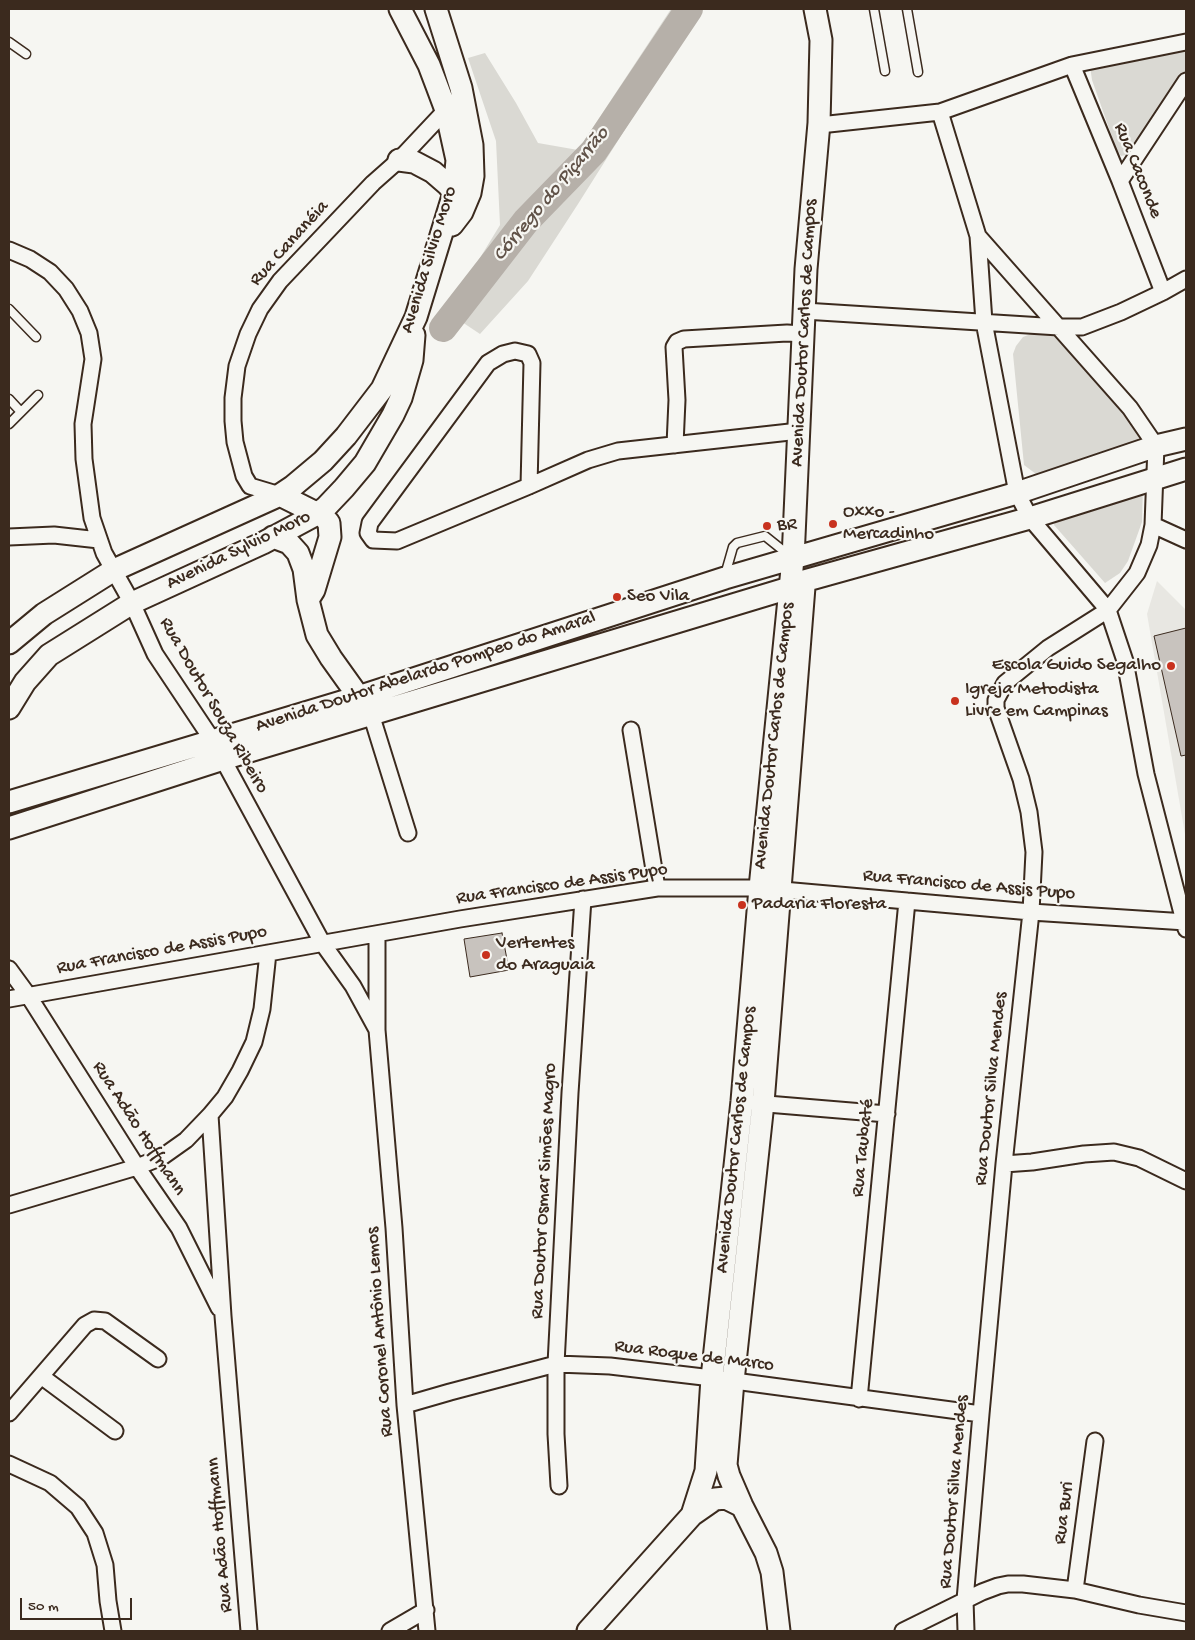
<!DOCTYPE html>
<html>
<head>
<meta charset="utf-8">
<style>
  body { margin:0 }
  #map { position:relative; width:1195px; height:1640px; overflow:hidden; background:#f6f6f2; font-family:"Gochi Hand",sans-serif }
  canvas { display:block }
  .frame { position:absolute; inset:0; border:10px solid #3b2a1e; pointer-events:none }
  .scale { position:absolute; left:20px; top:1598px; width:112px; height:22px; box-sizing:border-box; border:2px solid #3b2a1e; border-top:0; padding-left:6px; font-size:15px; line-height:18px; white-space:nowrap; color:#3b2a1e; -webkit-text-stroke:4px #f6f6f2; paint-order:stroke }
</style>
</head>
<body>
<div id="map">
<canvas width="1195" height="1640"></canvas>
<div class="frame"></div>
<div class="scale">50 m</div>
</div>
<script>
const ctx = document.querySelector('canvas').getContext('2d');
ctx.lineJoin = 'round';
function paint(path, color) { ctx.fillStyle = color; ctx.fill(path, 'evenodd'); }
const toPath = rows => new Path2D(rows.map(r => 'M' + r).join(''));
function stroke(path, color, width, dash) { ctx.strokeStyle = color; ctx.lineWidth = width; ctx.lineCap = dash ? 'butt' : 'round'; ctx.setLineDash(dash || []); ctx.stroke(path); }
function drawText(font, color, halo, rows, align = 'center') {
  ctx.font = font + ' "Gochi Hand",sans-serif'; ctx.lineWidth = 4.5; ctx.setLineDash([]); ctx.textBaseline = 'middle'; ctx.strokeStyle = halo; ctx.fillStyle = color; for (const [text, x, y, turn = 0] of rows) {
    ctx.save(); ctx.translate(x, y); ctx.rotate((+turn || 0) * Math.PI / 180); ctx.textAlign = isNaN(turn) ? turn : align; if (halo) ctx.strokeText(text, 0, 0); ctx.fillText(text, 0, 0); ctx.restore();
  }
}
paint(toPath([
  [1157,581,1186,610,1186,840,1147,614]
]), '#e8e7e2');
paint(toPath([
  [671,9,701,9,578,204,528,281,480,334,447,312,500,225,496,141,468,58,485,53,516,103,538,143,578,150],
  [1186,46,1186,73,1134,153,1121,156,1117,151,1092,80,1090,66],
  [1036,332,1048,332,1062,339,1140,433,1138,440,1132,446,1045,473,1036,474,1024,465,1013,354,1016,346,1023,337],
  [1143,486,1142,522,1128,561,1120,573,1105,583,1054,525,1056,514]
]), '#dad9d3');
stroke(toPath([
  [443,328,526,221,594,151,689,9]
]), '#b6b0a9', 28);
const building = toPath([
  [1186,628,1186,755,1181,756,1154,636,1186,628],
  [502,933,509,970,470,977,464,939,502,933]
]);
paint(building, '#c8c3be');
stroke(building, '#3b2a1e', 1);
const service = toPath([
  [874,9,885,71],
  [907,9,918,72],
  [9,42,26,54],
  [9,309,36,337],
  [9,399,21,412],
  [9,424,38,395],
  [725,575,733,547,737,543,765,536,790,556]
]);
const minor = toPath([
  [1072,65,1120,181,1163,292],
  [940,112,978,236,984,322,1017,493,1030,518,1108,610,1125,661,1146,774,1186,929],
  [819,123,829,124,940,112,1072,65,1186,42],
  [1120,181,1186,81],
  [9,250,30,259,50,272,66,289,80,311,89,333,93,359,83,424,84,459,92,518,104,553,132,603,155,654,213,741,323,944,353,986,377,1030],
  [804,311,1059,327,1082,327,1121,312,1163,292,1186,279],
  [675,445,677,400,674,347,677,342,684,339,787,333,803,334],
  [529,486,532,363,528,354,515,351,503,354,488,363,370,523,368,533,373,540,397,541,529,486,588,460,618,451,799,431],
  [280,495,250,486,244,476,235,442,233,421,233,398,237,366,248,334,260,309,280,281,373,183,399,160,446,110,452,106],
  [1153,525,1186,540],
  [9,537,54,535,99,540],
  [371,714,408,833],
  [631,730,657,888],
  [377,934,377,1030,394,1228,405,1405,427,1631],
  [9,969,28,995,137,1167,179,1228,219,1308],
  [9,999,460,919,657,888,760,888,1031,912,1186,922],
  [755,1103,887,1114],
  [210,1115,223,1316,249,1631],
  [1004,1164,1032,1162,1084,1154,1114,1152,1139,1158,1186,1181],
  [9,1205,137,1167,162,1157,186,1140,210,1115,225,1097,240,1071,254,1042,262,1009,268,953],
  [41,1376,115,1431],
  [859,1399,907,901],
  [405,1405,450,1392,556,1364,610,1366,712,1378,981,1414],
  [9,1413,85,1325,94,1320,105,1321,158,1359],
  [9,1464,50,1483,78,1507,95,1533,105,1565,108,1601,113,1631],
  [559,1486,556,1434,556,1364,570,1093,583,899],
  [1075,1590,1095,1441],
  [390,1631,426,1610],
  [903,1631,982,1592,998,1586,1008,1584,1023,1584,1075,1590,1139,1605,1186,1613],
  [966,1631,965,1600,981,1414,1004,1164,1031,912,1034,852,1029,812,1021,779,996,708,996,700,1005,683,1048,648,1108,610,1137,573,1149,545,1153,525,1156,446,1130,408,978,236]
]);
const secondary = toPath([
  [436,9,461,88,472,145,473,176,470,193,462,212,452,225],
  [399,160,414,162,433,172,448,185,454,193],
  [280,495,324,517,329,523,330,537,314,590,309,598],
  [273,537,289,543,298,553,304,569,308,600,317,635,331,658,366,707],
  [9,643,44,614,114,570,280,495,292,487,323,461,346,436,382,389,416,317,454,193,457,160,446,110,437,86,429,65,400,9],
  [9,708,25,682,49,655,132,603,263,543,317,514,326,507,344,488,365,463,393,415,401,398,412,360,414,335],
  [9,802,358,697,725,578,1017,493,1156,446,1186,439],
  [9,828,223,759,789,588,804,581,1030,518,1186,469],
  [692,1515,715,1499,726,1498,742,1506],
  [588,1631,692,1515,706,1471,712,1378,742,1101,760,888,793,559,806,269,819,123,821,40,815,9],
  [779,1631,772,1572,766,1553,742,1506,729,1476,726,1465,733,1381,763,1103,804,587]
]);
stroke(service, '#3b2a1e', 11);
stroke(minor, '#3b2a1e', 19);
stroke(secondary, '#3b2a1e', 25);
stroke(service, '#f6f6f2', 8);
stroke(minor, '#f6f6f2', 15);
stroke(secondary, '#f6f6f2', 21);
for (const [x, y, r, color] of [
  [833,524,5,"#c8321e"],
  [767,526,5,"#c8321e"],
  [617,597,5,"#c8321e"],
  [1171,666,5,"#c8321e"],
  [955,701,5,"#c8321e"],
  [742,905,5,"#c8321e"],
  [486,955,5,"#c8321e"]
]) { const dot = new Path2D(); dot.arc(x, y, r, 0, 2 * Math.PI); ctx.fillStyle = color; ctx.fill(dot); stroke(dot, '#f6f6f2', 2); }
drawText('19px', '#3b2a1e', '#f6f6f2', [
  ["Rua Caconde",1137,171,68],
  ["Rua Cananéia",290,244,-48],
  ["Avenida Silvio Moro",430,260,-73],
  ["Avenida Doutor Carlos de Campos",805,333,-87],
  ["Avenida Sylvio Moro",239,551,-26],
  ["Avenida Doutor Abelardo Pompeo do Amaral",426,673,-18],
  ["Rua Doutor Souza Ribeiro",213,706,60],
  ["Avenida Doutor Carlos de Campos",775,736,-84],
  ["Rua Francisco de Assis Pupo",562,885,-8],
  ["Rua Francisco de Assis Pupo",969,886,5],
  ["Rua Francisco de Assis Pupo",162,951,-10],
  ["Rua Doutor Silva Mendes",992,1089,-84],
  ["Rua Adão Hoffmann",138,1129,57],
  ["Avenida Doutor Carlos de Campos",737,1140,-84],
  ["Rua Taubaté",864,1148,-84],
  ["Rua Doutor Osmar Simões Magro",545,1191,-87],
  ["Rua Coronel Antônio Lemos",381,1332,-94],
  ["Rua Roque de Marco",694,1357,7],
  ["Rua Doutor Silva Mendes",955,1492,-85],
  ["Rua Buri",1065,1513,-83],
  ["Rua Adão Hoffmann",221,1535,-95]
]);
drawText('19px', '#3b2a1e', '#f6f6f2', [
  ["Oxxo -",843,513],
  ["Mercadinho",843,535],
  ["BR",777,526],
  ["Seo Vila",627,597],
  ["Escola Guido Segalho",1161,666,"right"],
  ["Igreja Metodista",965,690],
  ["Livre em Campinas",965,712],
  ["Padaria Floresta",752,905],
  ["Vertentes",496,944],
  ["do Araguaia",496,966]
], 'left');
drawText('italic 20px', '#605248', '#f6f6f2', [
  ["Córrego do Piçarrão",552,195,-50]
]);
</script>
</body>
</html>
